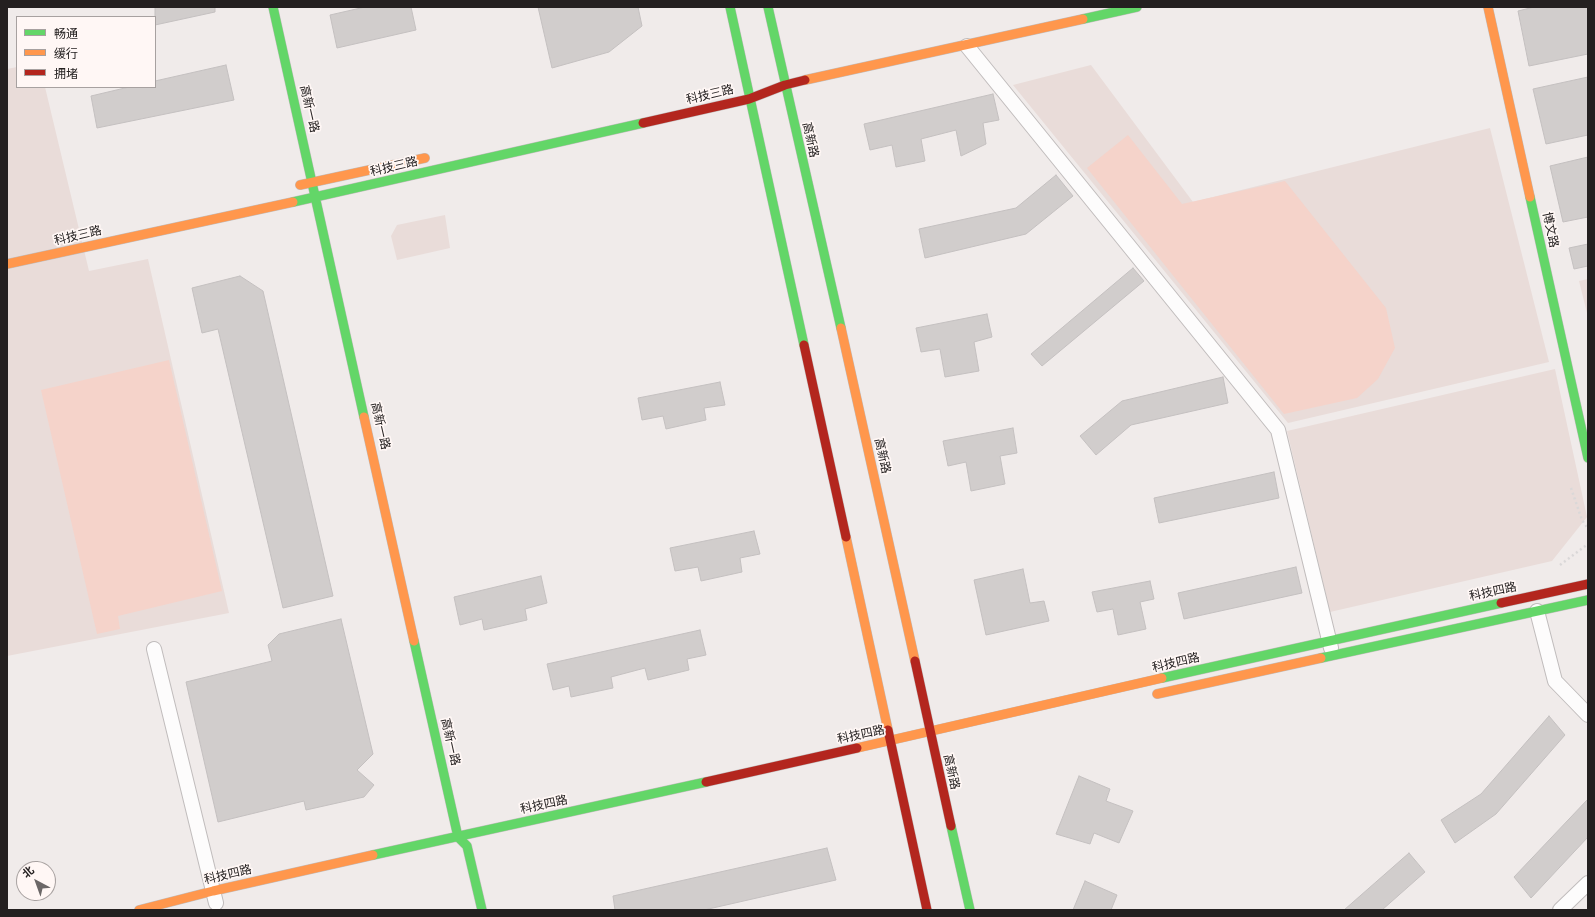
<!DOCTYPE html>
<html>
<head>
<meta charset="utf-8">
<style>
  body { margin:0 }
  #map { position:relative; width:1595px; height:917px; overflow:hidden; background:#f0ebea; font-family:"Fira Sans Condensed","Noto Sans SC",sans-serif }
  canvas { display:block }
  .frame { position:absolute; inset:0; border:8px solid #242020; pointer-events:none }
  .legend { position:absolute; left:16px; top:16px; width:140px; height:72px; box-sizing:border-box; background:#fff7f5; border:1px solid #a7a1a0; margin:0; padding:5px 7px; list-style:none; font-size:12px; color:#242020 }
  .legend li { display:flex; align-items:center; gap:8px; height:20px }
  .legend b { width:20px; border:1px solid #a7a1a0 }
  .north { position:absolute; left:16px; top:861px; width:40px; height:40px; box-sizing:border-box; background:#fff7f5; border:1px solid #a7a1a0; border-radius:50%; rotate:319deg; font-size:11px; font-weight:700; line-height:16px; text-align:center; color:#242020 }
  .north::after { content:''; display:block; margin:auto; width:14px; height:18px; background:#6b6767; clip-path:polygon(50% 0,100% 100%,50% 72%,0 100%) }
</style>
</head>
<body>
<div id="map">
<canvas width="1595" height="917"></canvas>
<div class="frame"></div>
<ul class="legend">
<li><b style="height:5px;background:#63d668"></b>畅通</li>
<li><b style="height:5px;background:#ff974d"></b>缓行</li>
<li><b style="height:5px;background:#b3261e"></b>拥堵</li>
</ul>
<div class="north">北</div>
</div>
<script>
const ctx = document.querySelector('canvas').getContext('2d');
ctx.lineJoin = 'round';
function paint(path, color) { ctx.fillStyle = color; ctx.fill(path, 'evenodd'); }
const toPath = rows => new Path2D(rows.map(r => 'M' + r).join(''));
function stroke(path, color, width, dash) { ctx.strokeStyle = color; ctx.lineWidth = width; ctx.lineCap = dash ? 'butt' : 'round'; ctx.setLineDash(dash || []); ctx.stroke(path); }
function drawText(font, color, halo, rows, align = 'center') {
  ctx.font = font + ' "Fira Sans Condensed","Noto Sans SC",sans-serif'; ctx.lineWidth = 3.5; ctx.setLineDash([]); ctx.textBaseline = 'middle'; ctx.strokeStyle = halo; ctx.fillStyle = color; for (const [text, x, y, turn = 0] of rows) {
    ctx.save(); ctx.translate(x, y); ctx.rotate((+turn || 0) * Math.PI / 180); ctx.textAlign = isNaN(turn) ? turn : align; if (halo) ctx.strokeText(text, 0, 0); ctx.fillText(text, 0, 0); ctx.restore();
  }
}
paint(toPath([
  [1091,65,1193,202,1490,128,1549,362,1288,423,1013,85],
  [17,67,17,87,45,87,89,271,148,259,229,613,7,656,7,69],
  [445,215,450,248,397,260,391,236,397,225],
  [1588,279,1588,317,1579,281],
  [1555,369,1587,517,1552,561,1330,612,1287,431]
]), '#e9dcd9');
paint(toPath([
  [1128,135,1182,204,1285,181,1386,308,1395,348,1378,379,1357,398,1284,414,1087,168],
  [169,360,222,591,118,616,120,629,97,634,41,390]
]), '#f5d3ca');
const building = toPath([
  [155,7,215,7,215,12,155,25,155,7],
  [365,7,411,7,416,30,337,48,330,15,365,7],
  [538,7,638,7,642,26,609,52,552,68,538,7],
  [1534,7,1588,7,1588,54,1529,66,1518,11,1534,7],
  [226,65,234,100,97,128,91,96,129,87,155,87,155,81,226,65],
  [1588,77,1588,135,1546,144,1533,89,1588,77],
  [993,94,999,120,983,123,986,144,961,156,956,130,921,139,925,161,896,167,892,145,870,150,864,124,993,94],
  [1588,157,1588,217,1563,222,1550,166,1588,157],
  [1056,175,1073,196,1026,234,925,258,919,229,1016,208,1056,175],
  [1588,244,1588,266,1574,269,1569,248,1588,244],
  [1133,268,1144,281,1042,366,1031,354,1133,268],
  [240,276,263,291,333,596,283,608,218,329,202,333,192,288,240,276],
  [987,314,992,337,974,342,979,371,945,377,940,349,921,352,916,328,987,314],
  [1223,377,1228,403,1131,425,1096,455,1080,436,1122,401,1223,377],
  [720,382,725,405,704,408,706,420,666,429,663,416,642,420,638,398,720,382],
  [1013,428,1017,453,1000,456,1005,484,971,491,966,462,948,466,943,441,1013,428],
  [1274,472,1279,498,1159,523,1154,498,1274,472],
  [754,531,760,554,740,558,742,572,701,581,698,567,675,571,670,548,754,531],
  [1296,567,1302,593,1184,619,1178,593,1296,567],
  [1023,569,1030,603,1044,601,1049,621,986,635,974,580,1023,569],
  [541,576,547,603,525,609,527,620,484,630,482,619,460,625,454,597,541,576],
  [1150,581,1154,599,1140,602,1146,629,1118,635,1113,609,1097,612,1092,592,1150,581],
  [341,619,373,754,357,770,374,785,364,797,306,810,304,801,218,822,186,682,272,661,268,645,279,634,341,619],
  [700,630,706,655,687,659,689,670,648,680,645,668,611,677,613,688,571,697,569,686,553,690,547,664,700,630],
  [1549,716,1565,735,1496,814,1455,843,1441,820,1481,794,1549,716],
  [1079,776,1110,789,1106,801,1133,811,1119,843,1094,833,1090,844,1056,834,1079,776],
  [1588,799,1588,837,1531,898,1514,877,1588,799],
  [827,848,836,880,704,910,615,910,613,896,827,848],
  [1409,853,1425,872,1382,910,1344,910,1409,853],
  [1085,881,1117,895,1111,910,1073,910,1085,881]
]);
paint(building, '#d1cdcc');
stroke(building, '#c4c0c0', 1);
const street = toPath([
  [967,46,1278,430,1331,648],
  [1537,611,1555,681,1588,715],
  [154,649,216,903],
  [1560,910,1588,883]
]);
const fast = toPath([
  [273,7,364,417],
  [730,7,804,345],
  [768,7,841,328],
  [1083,19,1137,7],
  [1530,197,1588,458],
  [293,202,643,123],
  [414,641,458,837,467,846,482,910],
  [1321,658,1588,600],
  [1162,678,1501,603],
  [951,826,970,910],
  [373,855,706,782]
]);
const slow = toPath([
  [1488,7,1530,197],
  [805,80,1083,19],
  [300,185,425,158],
  [7,264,293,202],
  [841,328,915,661],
  [364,417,414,641],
  [846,537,888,730],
  [1157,694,1321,658],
  [857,748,1162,678],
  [139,910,213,891,373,855]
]);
const jam = toPath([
  [643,123,749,99,785,85,805,80],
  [804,345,846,537],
  [1501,603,1588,584],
  [915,661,951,826],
  [888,730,927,910],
  [706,782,857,748]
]);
stroke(street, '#c0bcbc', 16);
stroke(fast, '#c0bcbc', 10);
stroke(slow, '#c0bcbc', 10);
stroke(jam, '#c0bcbc', 10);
stroke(toPath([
  [1571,488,1582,520,1588,529],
  [1560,565,1588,544]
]), '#dad8d8', 2.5, [2, 3]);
stroke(street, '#fdfcfc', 14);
stroke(fast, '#63d668', 9);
stroke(slow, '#ff974d', 9);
stroke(jam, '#b3261e', 9);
drawText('12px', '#242020', '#fff7f5', [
  ["科技三路",710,95,-13],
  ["高新一路",309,109,77],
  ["高新路",810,140,77],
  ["科技三路",394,167,-13],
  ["博文路",1550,230,78],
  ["科技三路",78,236,-13],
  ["高新一路",380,426,77],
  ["高新路",882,456,77],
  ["科技四路",1493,592,-12],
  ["科技四路",1176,663,-13],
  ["科技四路",861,735,-12],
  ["高新一路",450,742,77],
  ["高新路",951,772,77],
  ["科技四路",544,805,-12],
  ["科技四路",228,875,-13]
]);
</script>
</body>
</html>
